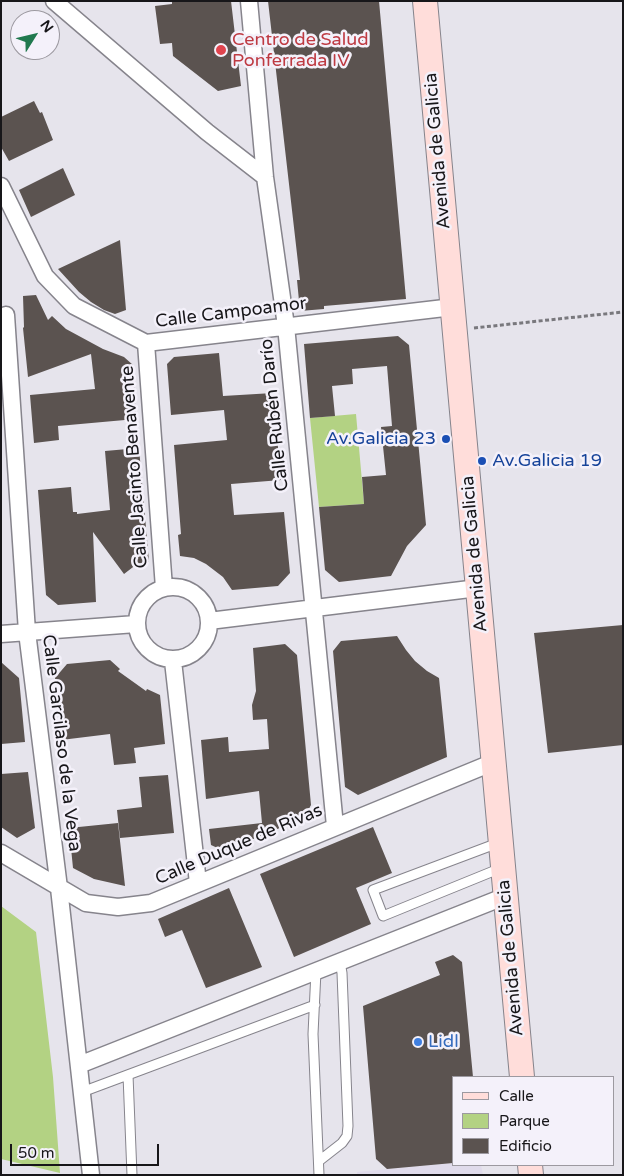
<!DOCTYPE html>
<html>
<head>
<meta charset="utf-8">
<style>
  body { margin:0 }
  #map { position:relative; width:624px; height:1176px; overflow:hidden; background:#e6e4ec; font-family:"Varela Round",sans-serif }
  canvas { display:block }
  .frame { position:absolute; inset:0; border:2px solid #171619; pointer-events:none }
  .legend { position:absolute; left:452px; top:1076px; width:162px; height:90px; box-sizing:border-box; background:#f4f1fa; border:1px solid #9c99a0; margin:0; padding:6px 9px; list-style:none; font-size:15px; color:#171619 }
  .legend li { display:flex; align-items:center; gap:10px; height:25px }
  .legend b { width:25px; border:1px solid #9c99a0 }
  .north { position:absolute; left:10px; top:10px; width:50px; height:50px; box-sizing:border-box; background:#f4f1fa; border:1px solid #9c99a0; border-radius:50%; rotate:54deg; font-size:14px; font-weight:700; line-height:20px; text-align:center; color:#171619 }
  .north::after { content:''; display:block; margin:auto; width:18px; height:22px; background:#20794e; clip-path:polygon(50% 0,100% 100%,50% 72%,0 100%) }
  .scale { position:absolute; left:10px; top:1144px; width:149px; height:22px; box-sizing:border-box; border:2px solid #171619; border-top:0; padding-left:6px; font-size:15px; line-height:18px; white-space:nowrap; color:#171619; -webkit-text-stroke:4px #f4f1fa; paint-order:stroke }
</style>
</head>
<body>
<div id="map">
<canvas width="624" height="1176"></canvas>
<div class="frame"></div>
<ul class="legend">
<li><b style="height:6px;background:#ffddda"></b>Calle</li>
<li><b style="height:14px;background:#b3d283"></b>Parque</li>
<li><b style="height:14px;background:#5b5350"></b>Edificio</li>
</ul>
<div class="north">N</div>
<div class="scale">50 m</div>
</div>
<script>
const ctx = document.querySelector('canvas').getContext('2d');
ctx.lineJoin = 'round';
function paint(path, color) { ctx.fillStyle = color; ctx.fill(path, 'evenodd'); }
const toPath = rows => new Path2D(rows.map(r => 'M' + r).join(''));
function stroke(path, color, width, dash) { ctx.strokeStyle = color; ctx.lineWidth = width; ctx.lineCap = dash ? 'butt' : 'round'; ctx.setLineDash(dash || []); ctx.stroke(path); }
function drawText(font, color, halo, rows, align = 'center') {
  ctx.font = font + ' "Varela Round",sans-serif'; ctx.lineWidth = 5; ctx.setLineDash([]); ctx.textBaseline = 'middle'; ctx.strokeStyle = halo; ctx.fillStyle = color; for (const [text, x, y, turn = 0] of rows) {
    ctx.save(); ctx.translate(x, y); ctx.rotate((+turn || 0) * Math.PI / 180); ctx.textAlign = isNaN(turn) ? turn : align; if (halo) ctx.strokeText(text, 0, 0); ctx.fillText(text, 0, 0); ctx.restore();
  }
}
paint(toPath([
  [453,1163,453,1165,481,1165,483,1175,357,1175,357,1172]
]), '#e0dbeb');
paint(toPath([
  [356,414,364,504,319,507,310,418],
  [1,906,36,932,53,1077,60,1173,1,1159]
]), '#b3d283');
paint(toPath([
  [172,1,231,1,241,86,218,91,173,56,172,43,160,44,155,6,172,4],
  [268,1,379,1,406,299,324,306,324,309,300,311,297,280,300,280],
  [34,101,40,113,42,112,53,140,9,161,1,147,1,117],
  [63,168,75,195,31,217,19,190],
  [120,240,126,310,115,314,104,310,91,302,79,292,58,269],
  [36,295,48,320,52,316,66,329,103,349,124,357,133,365,136,419,58,426,59,440,34,443,30,395,95,389,91,354,28,377,23,328,24,327,23,296],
  [398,336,409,345,426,525,407,546,391,576,339,582,325,570,319,507,364,504,362,477,386,475,381,427,392,426,387,366,352,369,353,384,332,386,335,416,310,418,304,344],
  [219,353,223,396,273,393,281,480,231,484,234,515,284,512,290,573,278,586,232,590,223,577,206,564,194,558,180,556,178,535,181,534,174,445,227,440,224,410,171,415,167,364,174,357],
  [139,448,149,562,137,564,124,574,93,532,96,602,58,605,46,595,38,490,71,487,73,512,77,512,77,514,110,510,105,451],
  [623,625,623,745,548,753,534,633],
  [397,636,406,650,415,661,427,671,439,678,447,757,358,795,345,787,333,651,341,641],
  [285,644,297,655,311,805,304,818,224,851,211,845,209,829,262,823,259,791,206,799,201,740,228,737,229,752,269,749,267,719,253,720,252,705,256,691,253,648],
  [110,660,120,669,118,671,146,691,147,689,160,695,165,744,134,748,136,763,114,765,110,734,61,740,55,678,67,664],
  [1,662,19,678,25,742,1,744],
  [28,772,35,828,17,838,1,827,1,774],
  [168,775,174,833,120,838,117,810,142,807,139,777],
  [118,823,125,886,94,879,73,868,69,828],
  [373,827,392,873,356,888,371,924,294,957,260,874],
  [229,888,262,967,206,988,182,930,165,937,158,919],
  [453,955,462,962,473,1077,453,1077,453,1163,387,1169,376,1159,363,1006,440,975,435,962]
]), '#5b5350');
const service = toPath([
  [498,843,373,890,383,916,501,868],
  [316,971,313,1034,319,1175],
  [128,1075,132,1175],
  [82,1092,315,1005],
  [319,1161,342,1143,347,1136,348,1126,342,973,340,962]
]);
const minor = toPath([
  [54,1,207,132,265,177],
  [249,1,265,177,286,326,335,826],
  [1,186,45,276,74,306,146,343,453,307],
  [6,315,27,632,59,888,91,1175],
  [146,343,164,588],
  '137 623a36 36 0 1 1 72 0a36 36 0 1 1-72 0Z',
  [209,621,478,588],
  [1,634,136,624],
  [173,661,198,883],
  [1,853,86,903,118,907,151,903,494,762],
  [79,1065,506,896]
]);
const secondary = toPath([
  [425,1,522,1077],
  [530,1165,531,1175]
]);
stroke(service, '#86848c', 11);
stroke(minor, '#86848c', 19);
stroke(secondary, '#86848c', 26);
stroke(toPath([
  [474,328,623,312]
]), '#79787d', 3, [4, 2.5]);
stroke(service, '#fff', 9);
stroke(minor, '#fff', 16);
stroke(secondary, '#ffddda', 24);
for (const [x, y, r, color] of [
  [221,50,6,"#e0444e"],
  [446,439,5,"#1a4fb4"],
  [482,461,5,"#1a4fb4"],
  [418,1042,5,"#3f7fe0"]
]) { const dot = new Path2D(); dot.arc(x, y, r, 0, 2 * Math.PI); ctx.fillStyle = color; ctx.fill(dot); stroke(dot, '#f4f1fa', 2); }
drawText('18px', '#be3a42', '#f4f1fa', [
  ["Centro de Salud",232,40],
  ["Ponferrada IV",232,61]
], 'left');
drawText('18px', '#171619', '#f4f1fa', [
  ["Avenida de Galicia",438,151,-95],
  ["Calle Campoamor",231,313,-7],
  ["Calle Rubén Darío",275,415,-96],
  ["Calle Jacinto Benavente",135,467,-94],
  ["Avenida de Galicia",475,554,-95],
  ["Calle Garcilaso de la Vega",61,743,83],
  ["Calle Duque de Rivas",239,845,-23],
  ["Avenida de Galicia",511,958,-95]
]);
drawText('18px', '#164399', '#f4f1fa', [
  ["Av.Galicia 23",436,439],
  ["Av.Galicia 19",492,461,"left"]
], 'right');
drawText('18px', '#366cbe', '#f4f1fa', [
  ["Lidl",428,1042]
], 'left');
</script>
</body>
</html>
